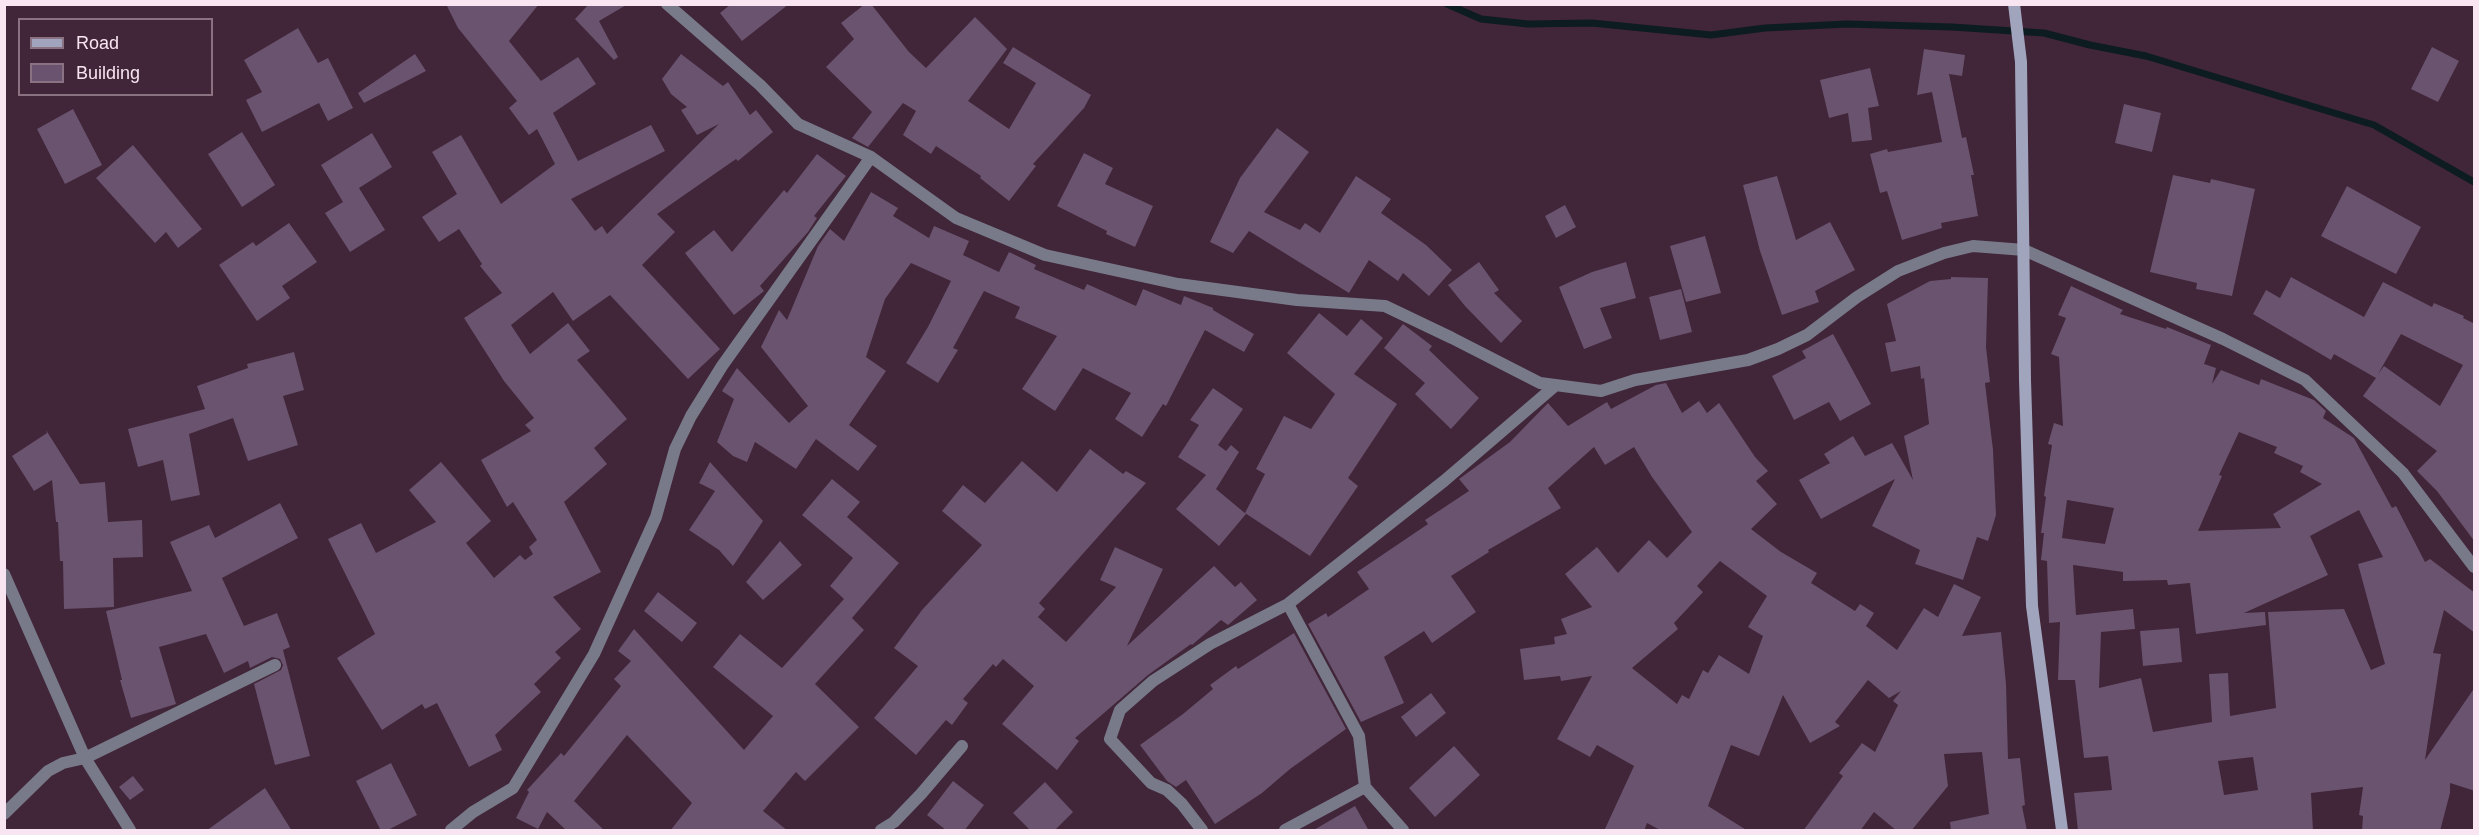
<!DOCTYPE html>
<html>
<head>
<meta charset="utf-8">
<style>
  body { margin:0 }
  #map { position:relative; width:2479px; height:835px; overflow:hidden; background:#412538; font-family:Arial,sans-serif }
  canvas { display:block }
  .frame { position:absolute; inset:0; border:6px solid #f8e5f1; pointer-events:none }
  .legend { position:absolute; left:18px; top:18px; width:195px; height:78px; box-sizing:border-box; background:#412538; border:2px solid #8a7282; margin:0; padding:8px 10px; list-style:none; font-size:18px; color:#f8e5f1 }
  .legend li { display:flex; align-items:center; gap:12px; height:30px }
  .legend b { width:30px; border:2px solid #8a7282 }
</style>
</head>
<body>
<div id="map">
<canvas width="2479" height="835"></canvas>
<div class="frame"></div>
<ul class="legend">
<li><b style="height:8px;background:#a1a4bd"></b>Road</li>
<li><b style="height:16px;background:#6a536f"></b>Building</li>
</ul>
</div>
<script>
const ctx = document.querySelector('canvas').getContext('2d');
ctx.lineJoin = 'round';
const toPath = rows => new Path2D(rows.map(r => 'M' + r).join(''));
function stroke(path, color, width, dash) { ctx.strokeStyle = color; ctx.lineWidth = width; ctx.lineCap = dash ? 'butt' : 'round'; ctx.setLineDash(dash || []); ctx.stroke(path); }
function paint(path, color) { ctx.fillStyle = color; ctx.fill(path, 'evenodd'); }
stroke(toPath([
  [1447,4,1481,19,1528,24,1592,23,1711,35,1765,28,1847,24,1952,27,2044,33,2090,45,2146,56,2374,125,2474,182]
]), '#0d1c20', 7);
paint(toPath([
  [446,4,539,4,509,41,541,81,578,57,596,84,553,113,578,161,651,125,665,151,571,199,595,231,602,226,607,234,719,124,697,135,681,110,687,107,671,94,662,79,681,54,723,86,728,82,750,115,756,110,773,132,738,161,736,159,657,214,675,232,642,265,720,349,688,379,610,295,573,321,553,292,511,325,530,354,568,323,590,351,577,360,627,419,594,448,607,464,564,502,601,572,553,597,581,629,555,652,561,658,534,684,541,692,495,735,502,750,469,767,437,703,425,709,422,704,382,730,337,658,375,634,328,539,361,523,376,553,436,522,409,490,441,462,491,521,466,543,494,578,520,555,525,560,533,554,529,547,537,540,513,502,507,507,481,460,531,431,525,425,534,418,504,381,464,318,502,293,480,266,482,264,459,229,439,242,422,217,457,194,432,152,461,135,501,204,555,164,537,129,529,135,509,108,517,101,458,28],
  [589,4,628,4,599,21,618,57,614,60,575,19],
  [731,4,789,4,742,41,720,13],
  [865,4,871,4,909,52,926,68,975,17,1007,49,968,101,1009,129,1036,83,1003,63,1013,47,1091,95,1084,108,1033,164,1036,166,1009,201,980,178,981,176,936,146,931,154,903,135,916,111,903,103,868,147,852,138,872,112,826,67,854,39,841,23],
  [298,28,318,63,328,58,353,108,328,121,319,103,262,132,246,100,262,92,244,60],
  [2432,47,2459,61,2438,102,2411,89],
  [1924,49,1965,55,1962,76,1949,74,1962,138,1966,137,1974,175,1971,175,1978,216,1941,223,1942,228,1902,240,1887,191,1880,193,1870,154,1887,149,1888,152,1942,142,1932,92,1917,95],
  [415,54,426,71,364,103,358,93],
  [1870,68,1879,106,1868,108,1872,140,1852,142,1848,113,1829,118,1820,80],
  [2124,104,2161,113,2152,152,2115,143],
  [73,109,102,165,65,184,37,129],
  [1277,128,1309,152,1264,212,1300,230,1305,223,1320,233,1356,176,1391,199,1381,213,1426,245,1452,270,1429,296,1403,273,1398,281,1369,260,1349,293,1249,231,1233,253,1210,242,1240,178],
  [242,132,275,185,242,207,208,154],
  [372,133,392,167,359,188,385,230,350,252,325,213,343,202,321,165],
  [133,145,202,229,178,248,166,232,155,243,96,178],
  [1084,153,1113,168,1105,184,1153,206,1135,247,1106,234,1107,231,1057,206],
  [817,154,846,176,814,216,817,218,808,232,760,286,764,291,734,315,685,253,714,230,732,252,784,190,787,193],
  [2173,175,2210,183,2211,179,2255,189,2232,296,2196,289,2197,283,2150,272],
  [1777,176,1796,240,1830,222,1855,270,1815,291,1819,302,1782,315,1760,251,1743,185],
  [2347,186,2421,227,2396,274,2321,236],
  [871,192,898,208,893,216,929,238,934,226,969,241,963,255,999,272,1009,252,1036,265,1034,269,1084,290,1087,284,1136,306,1143,289,1181,305,1184,296,1213,308,1213,310,1254,334,1244,352,1205,330,1166,406,1163,404,1142,437,1115,419,1131,393,1083,368,1055,411,1022,389,1057,336,1015,318,1020,307,984,291,953,348,958,350,938,383,906,363,928,327,951,281,911,263,885,299,866,357,886,371,849,425,877,446,858,471,816,439,796,469,755,442,747,462,733,456,717,442,734,399,722,391,737,368,789,423,808,406,761,347,779,310,787,320,818,246,830,229,844,241],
  [1565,205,1576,227,1556,238,1545,216],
  [289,223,317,262,282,286,290,298,257,321,219,265,253,242,256,246],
  [1705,236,1721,293,1686,302,1670,246],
  [1479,262,1499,290,1494,293,1522,321,1501,343,1465,306,1448,285],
  [1626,262,1636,298,1600,308,1612,338,1584,349,1559,287,1592,272],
  [1951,277,1988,278,1986,347,1990,382,1985,383,1993,450,1996,515,1988,541,1977,537,1963,580,1915,564,1920,550,1872,526,1895,479,1821,519,1799,480,1830,463,1824,454,1853,436,1865,456,1892,443,1913,480,1904,436,1929,424,1924,378,1921,379,1920,366,1891,372,1885,343,1896,341,1887,304,1930,281,1951,279],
  [2291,277,2364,317,2383,282,2432,307,2434,303,2464,316,2463,318,2475,324,2475,542,2437,491,2417,471,2437,451,2363,396,2376,378,2334,354,2331,360,2253,314,2266,290,2280,298],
  [2401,334,2463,365,2440,406,2384,366,2378,374],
  [2071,286,2123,310,2120,314,2166,329,2167,327,2211,345,2204,364,2216,368,2212,384,2221,370,2259,385,2261,379,2314,400,2326,411,2323,418,2354,438,2392,508,2396,506,2425,562,2430,559,2475,593,2475,633,2444,610,2433,653,2441,654,2425,760,2475,687,2475,791,2450,783,2450,793,2440,831,2362,831,2363,816,2359,815,2363,787,2311,793,2313,831,2078,831,2074,793,2112,790,2108,756,2084,758,2075,680,2058,680,2060,622,2049,623,2047,561,2041,560,2044,533,2041,533,2046,497,2044,496,2052,445,2048,444,2054,423,2063,426,2059,357,2051,354,2066,318,2058,315],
  [2239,432,2277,447,2274,453,2303,466,2300,472,2322,484,2273,514,2281,528,2198,531,2222,476,2219,475],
  [2067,500,2114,508,2105,544,2062,538],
  [2359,510,2383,557,2358,564,2385,664,2371,670,2344,609,2268,612,2276,708,2230,716,2228,673,2209,674,2212,722,2153,732,2141,678,2099,688,2101,632,2135,629,2133,609,2076,615,2073,565,2123,572,2123,581,2167,580,2168,585,2190,583,2196,634,2266,625,2265,612,2244,613,2328,575,2310,536],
  [2253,757,2258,790,2224,795,2218,761],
  [1681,289,1692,332,1660,340,1649,297],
  [1319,313,1347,336,1361,319,1383,338,1354,374,1397,404,1348,478,1358,486,1310,556,1245,513,1265,474,1256,469,1284,416,1311,429,1335,394,1287,353],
  [1403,324,1432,346,1429,350,1479,398,1451,429,1415,394,1425,383,1384,348],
  [1833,334,1871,404,1840,421,1829,402,1794,420,1772,376,1806,358,1802,351],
  [294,352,304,390,283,396,298,445,248,461,233,418,189,434,200,495,171,501,163,460,138,467,128,429,205,409,197,386,248,368,247,364],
  [1666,383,1682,413,1699,401,1707,413,1719,403,1755,457,1768,471,1756,481,1777,504,1751,529,1781,552,1817,573,1811,583,1855,611,1860,604,1874,613,1866,626,1897,650,1924,608,1938,617,1954,584,1981,597,1962,636,2001,632,2006,684,2008,759,2020,758,2025,805,2022,806,2027,831,1951,831,1950,822,1989,814,1982,752,1944,754,1948,786,1911,831,1897,831,1874,812,1860,831,1803,831,1843,776,1839,773,1862,743,1875,752,1898,705,1893,701,1901,691,1889,698,1868,680,1835,722,1840,726,1810,743,1783,695,1759,756,1731,745,1708,806,1748,831,1662,831,1647,823,1644,831,1604,831,1634,766,1597,745,1590,757,1557,739,1592,676,1561,681,1560,676,1524,680,1520,649,1555,644,1554,637,1567,634,1561,619,1592,607,1565,574,1597,547,1618,573,1649,540,1667,558,1692,532,1652,477,1634,447,1605,465,1594,447,1548,488,1561,508,1488,550,1489,552,1451,576,1476,612,1432,643,1424,631,1384,657,1404,703,1361,722,1308,624,1326,613,1328,617,1369,589,1357,572,1428,524,1425,520,1469,491,1459,479,1510,442,1548,403,1568,426,1607,402,1611,409,1656,385],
  [1720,561,1767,596,1748,627,1763,636,1749,674,1719,655,1708,673,1703,670,1689,699,1682,695,1677,704,1632,668,1678,629,1674,623,1703,592,1697,586],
  [1213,388,1243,409,1218,445,1226,451,1231,445,1239,452,1216,489,1246,514,1219,546,1176,509,1206,475,1178,457,1199,425,1190,420],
  [46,430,80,484,105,482,108,522,142,520,143,557,113,558,114,607,64,609,63,561,60,561,58,522,56,522,52,480,34,491,12,456,47,433],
  [1090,449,1123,474,1126,471,1146,483,1039,603,1045,609,1038,617,1066,642,1116,587,1100,580,1115,547,1163,569,1127,646,1214,566,1235,587,1241,582,1257,600,1228,625,1221,620,1192,645,1191,644,1148,675,1075,738,1079,741,1057,770,1002,724,1034,686,1003,659,996,667,993,664,963,699,968,703,952,725,946,720,916,755,874,718,918,666,894,648,922,610,982,545,942,511,963,485,985,503,1022,461,1057,492],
  [710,462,763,521,733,566,719,550,689,530,715,491,699,483],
  [832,479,860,502,847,517,899,563,852,618,864,630,815,684,859,727,805,781,796,772,763,811,788,831,670,831,692,803,627,735,574,801,605,831,567,831,547,812,538,829,516,818,529,792,527,790,561,753,564,756,621,686,614,679,631,661,618,651,634,629,744,750,773,716,713,667,740,634,782,668,844,599,830,586,853,558,802,515],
  [280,503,298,538,222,578,244,626,277,613,290,647,283,650,310,756,275,765,254,684,281,670,283,665,280,659,272,657,250,668,248,661,224,673,206,634,159,647,176,704,131,718,120,680,122,680,106,611,192,591,170,542,209,525,215,538],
  [780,541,802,565,763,600,746,582],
  [658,592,697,623,682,642,644,611],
  [2179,628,2182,662,2143,666,2140,631],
  [1294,633,1346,729,1290,769,1262,793,1215,824,1186,780,1176,787,1167,781,1140,745,1183,714,1213,689,1210,685,1236,666,1238,669],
  [1431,693,1446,713,1416,737,1401,717],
  [1454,746,1480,775,1435,817,1409,788],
  [391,763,417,815,386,831,381,831,356,781],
  [133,776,144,790,130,800,119,787],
  [953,781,984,805,964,831,947,831,927,815],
  [1045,782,1073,812,1054,831,1031,831,1013,813],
  [265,788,292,831,206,831],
  [1355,806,1369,831,1312,831]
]), '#6a536f');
stroke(toPath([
  [667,4,760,85,798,124,871,157,956,218,1045,255,1178,284,1297,300,1385,306,1452,338,1540,383,1601,391,1635,380,1748,360,1778,349,1807,335,1857,297,1898,271,1944,253,1973,246,2024,250,2223,339,2305,380,2403,473,2474,567],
  [4,574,85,758,130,830],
  [1288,604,1359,736,1365,787,1403,830],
  [4,814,48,771,63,763,85,758,275,665],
  [451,830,473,812,513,788,594,654,656,517,675,449,691,416,722,366,871,157],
  [881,830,894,822,921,794,962,746],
  [1202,830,1182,804,1167,790,1151,783,1110,739,1120,710,1153,681,1210,644,1288,604,1444,481,1556,385],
  [1285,830,1365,787]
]), '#787a8a', 12);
stroke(toPath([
  [2014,4,2021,62,2025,380,2032,606,2062,830]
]), '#a1a4bd', 12);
</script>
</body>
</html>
